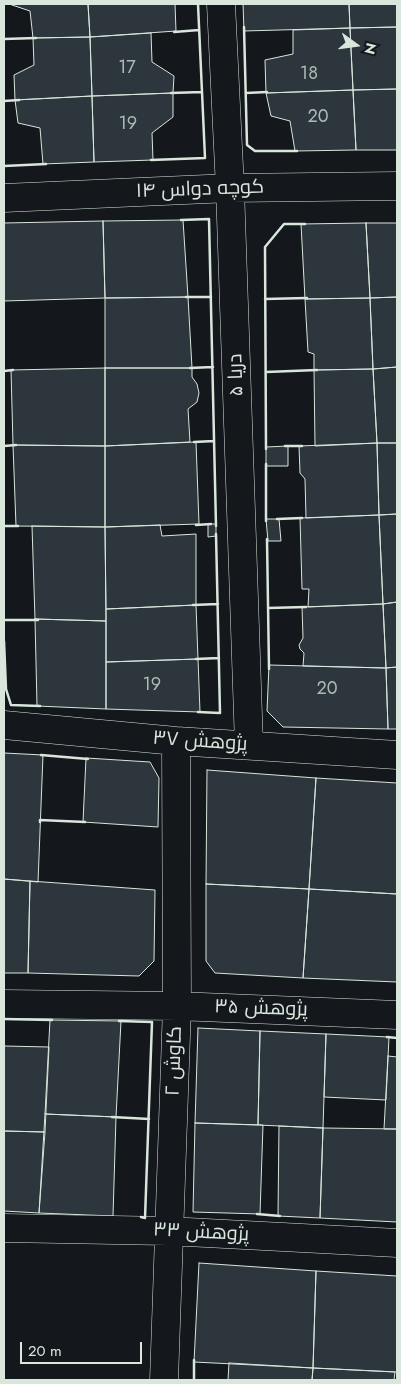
<!DOCTYPE html>
<html>
<head>
<meta charset="utf-8">
<style>
  body { margin:0 }
  #map { position:relative; width:401px; height:1384px; overflow:hidden; background:#14181c; font-family:Jost,sans-serif }
  canvas { display:block }
  .frame { position:absolute; inset:0; border:5px solid #d8e6dc; pointer-events:none }
  .north { position:absolute; left:331px; top:20px; width:50px; height:50px; -webkit-text-stroke:4px #14181c; paint-order:stroke; rotate:104deg; font-size:14px; font-weight:700; line-height:20px; text-align:center; color:#d8e6dc }
  .north::after { content:''; display:block; margin:auto; width:18px; height:22px; background:#d8e6dc; clip-path:polygon(50% 0,100% 100%,50% 72%,0 100%) }
  .scale { position:absolute; left:20px; top:1342px; width:122px; height:22px; box-sizing:border-box; border:2px solid #d8e6dc; border-top:0; padding-left:6px; font-size:15px; line-height:18px; white-space:nowrap; color:#d8e6dc; -webkit-text-stroke:4px #14181c; paint-order:stroke }
</style>
</head>
<body>
<div id="map">
<canvas width="401" height="1384"></canvas>
<div class="frame"></div>
<div class="north">N</div>
<div class="scale">20 m</div>
</div>
<script>
const ctx = document.querySelector('canvas').getContext('2d');
ctx.lineJoin = 'round';
function paint(path, color) { ctx.fillStyle = color; ctx.fill(path, 'evenodd'); }
const toPath = rows => new Path2D(rows.map(r => 'M' + r).join(''));
function stroke(path, color, width, dash) { ctx.strokeStyle = color; ctx.lineWidth = width; ctx.lineCap = dash ? 'butt' : 'round'; ctx.setLineDash(dash || []); ctx.stroke(path); }
function drawText(font, color, halo, rows, align = 'center') {
  ctx.font = font + ' Jost,Cairo,sans-serif'; ctx.lineWidth = 4; ctx.setLineDash([]); ctx.textBaseline = 'middle'; ctx.strokeStyle = halo; ctx.fillStyle = color; for (const [text, x, y, turn = 0] of rows) {
    ctx.save(); ctx.translate(x, y); ctx.rotate((+turn || 0) * Math.PI / 180); ctx.textAlign = isNaN(turn) ? turn : align; if (halo) ctx.strokeText(text, 0, 0); ctx.fillText(text, 0, 0); ctx.restore();
  }
}
const building = toPath([
  [9,4,88,4,90,37,33,38,30,11,9,4],
  [88,4,175,4,176,31,90,37,88,4],
  [243,4,349,4,350,28,244,31,243,4],
  [349,4,397,4,397,27,350,28,349,4],
  [397,27,397,89,353,90,350,28,397,27],
  [350,28,353,90,266,93,265,60,293,54,293,30,350,28],
  [151,33,152,62,174,76,173,93,92,96,90,37,151,33],
  [90,37,92,96,15,100,14,75,34,65,33,38,90,37],
  [397,89,397,150,356,150,353,90,397,89],
  [353,90,356,150,295,151,290,121,271,116,266,93,353,90],
  [173,93,173,117,152,133,153,160,94,162,92,96,173,93],
  [92,96,94,162,43,164,40,128,18,123,15,100,92,96],
  [183,220,188,297,105,298,103,221,183,220],
  [103,221,105,298,4,301,4,223,103,221],
  [366,223,370,298,305,299,301,224,366,223],
  [366,223,397,223,397,297,370,298,366,223],
  [188,297,192,368,105,368,105,298,188,297],
  [397,297,397,367,373,369,370,298,397,297],
  [370,298,373,369,314,370,314,354,308,352,305,299,370,298],
  [397,367,397,443,377,443,373,369,397,367],
  [105,368,105,446,13,445,11,370,105,368],
  [105,368,192,368,192,377,197,384,199,393,197,402,188,409,190,442,105,446,105,368],
  [373,369,377,443,315,446,314,370,373,369],
  [196,442,199,524,105,527,105,446,196,442],
  [377,443,379,515,306,518,305,479,300,473,299,446,377,443],
  [377,443,397,443,397,514,379,515,377,443],
  [13,445,105,446,105,527,16,526,13,445],
  [288,446,288,466,266,466,266,447,288,446],
  [397,514,397,602,383,604,379,515,397,514],
  [379,515,383,604,308,607,309,589,302,589,300,518,379,515],
  [266,519,279,519,281,541,268,541,266,519],
  [208,524,216,524,216,536,208,537,208,524],
  [160,525,162,536,196,534,196,605,106,609,105,527,160,525],
  [32,526,105,527,106,621,35,619,32,526],
  [397,602,397,667,386,668,383,604,397,602],
  [383,604,386,668,303,666,304,653,300,649,299,645,303,638,302,607,383,604],
  [196,605,198,659,106,662,106,609,196,605],
  [35,619,106,621,106,709,37,706,35,619],
  [198,659,200,712,106,709,106,662,198,659],
  [269,665,386,668,388,729,283,727,267,711,269,665],
  [397,667,397,729,388,729,386,668,397,667],
  [4,753,43,755,38,882,4,879,4,753],
  [86,758,150,762,159,778,158,827,83,822,86,758],
  [207,770,316,778,309,889,206,884,207,770],
  [316,778,397,783,397,894,309,889,316,778],
  [4,879,30,881,28,973,4,973,4,879],
  [30,881,155,890,154,961,139,976,28,973,30,881],
  [206,884,309,889,303,978,215,973,206,961,206,884],
  [309,889,397,894,397,982,303,978,309,889],
  [50,1020,121,1021,116,1117,45,1114,50,1020],
  [198,1028,260,1031,258,1125,195,1123,198,1028],
  [260,1031,326,1034,323,1128,258,1125,260,1031],
  [326,1034,389,1037,386,1100,324,1097,326,1034],
  [4,1046,49,1047,45,1132,4,1131,4,1046],
  [388,1056,397,1057,397,1129,384,1129,388,1056],
  [45,1114,116,1117,113,1216,39,1213,45,1114],
  [195,1123,263,1125,260,1214,193,1212,195,1123],
  [279,1126,323,1128,320,1218,278,1216,279,1126],
  [323,1128,397,1129,397,1222,320,1218,323,1128],
  [4,1131,45,1132,39,1213,4,1211,4,1131],
  [199,1263,316,1271,313,1368,194,1362,199,1263],
  [316,1271,397,1276,397,1372,313,1368,316,1271],
  [229,1363,313,1368,312,1380,228,1380,229,1363],
  [313,1368,395,1372,394,1380,312,1380,313,1368]
]);
paint(building, '#2c363c');
stroke(building, '#d8e6dc', 1);
const minor = toPath([
  [221,4,230,188,249,745],
  [4,198,230,188,397,186],
  [4,725,176,741,397,755],
  [4,1004,177,1006,397,1015],
  [4,1228,168,1231,397,1243],
  [164,1380,177,1006,176,741]
]);
stroke(minor, '#d8e6dc', 29);
stroke(minor, '#14181c', 28);
stroke(toPath([
  [244,27,247,145,255,151,297,151],
  [174,32,199,30],
  [4,39,36,38],
  [171,93,202,92],
  [246,93,267,92],
  [4,101,19,100],
  [151,160,205,158,198,4],
  [4,166,46,164],
  [181,220,209,219,216,526],
  [186,297,211,297],
  [265,299,307,298],
  [190,368,213,367],
  [4,371,13,370],
  [266,372,317,370],
  [194,442,214,441],
  [4,446,16,445],
  [285,446,302,446],
  [266,449,265,247,284,224,305,224],
  [266,464,266,521],
  [277,519,302,518],
  [196,525,211,524],
  [4,526,18,526],
  [267,539,269,669],
  [193,605,218,604],
  [268,608,306,607],
  [4,620,38,620],
  [4,641,6,689,11,705,40,706],
  [196,659,219,658],
  [198,712,220,713,216,534],
  [41,755,88,759],
  [40,822,40,820,85,822],
  [4,1019,52,1020],
  [119,1021,152,1022,145,1218,141,1217],
  [387,1037,397,1038],
  [112,1117,149,1119],
  [257,1214,280,1216],
  [194,1380,194,1360]
]), '#d8e6dc', 2.5);
drawText('18px', '#adbab4', null, [
  ["17",127,69],
  ["18",309,75],
  ["20",318,118],
  ["19",128,125],
  ["19",152,686],
  ["20",327,690]
]);
drawText('20px', '#d8e6dc', '#14181c', [
  ["کوچه دواس ۱۴",200,190,-2],
  ["دریا ۵",237,375,-92],
  ["پژوهش ۳۷",200,742,4],
  ["پژوهش ۳۵",261,1009,2],
  ["کاوش ۲",175,1061,-88],
  ["پژوهش ۳۳",201,1233,3]
]);
</script>
</body>
</html>
